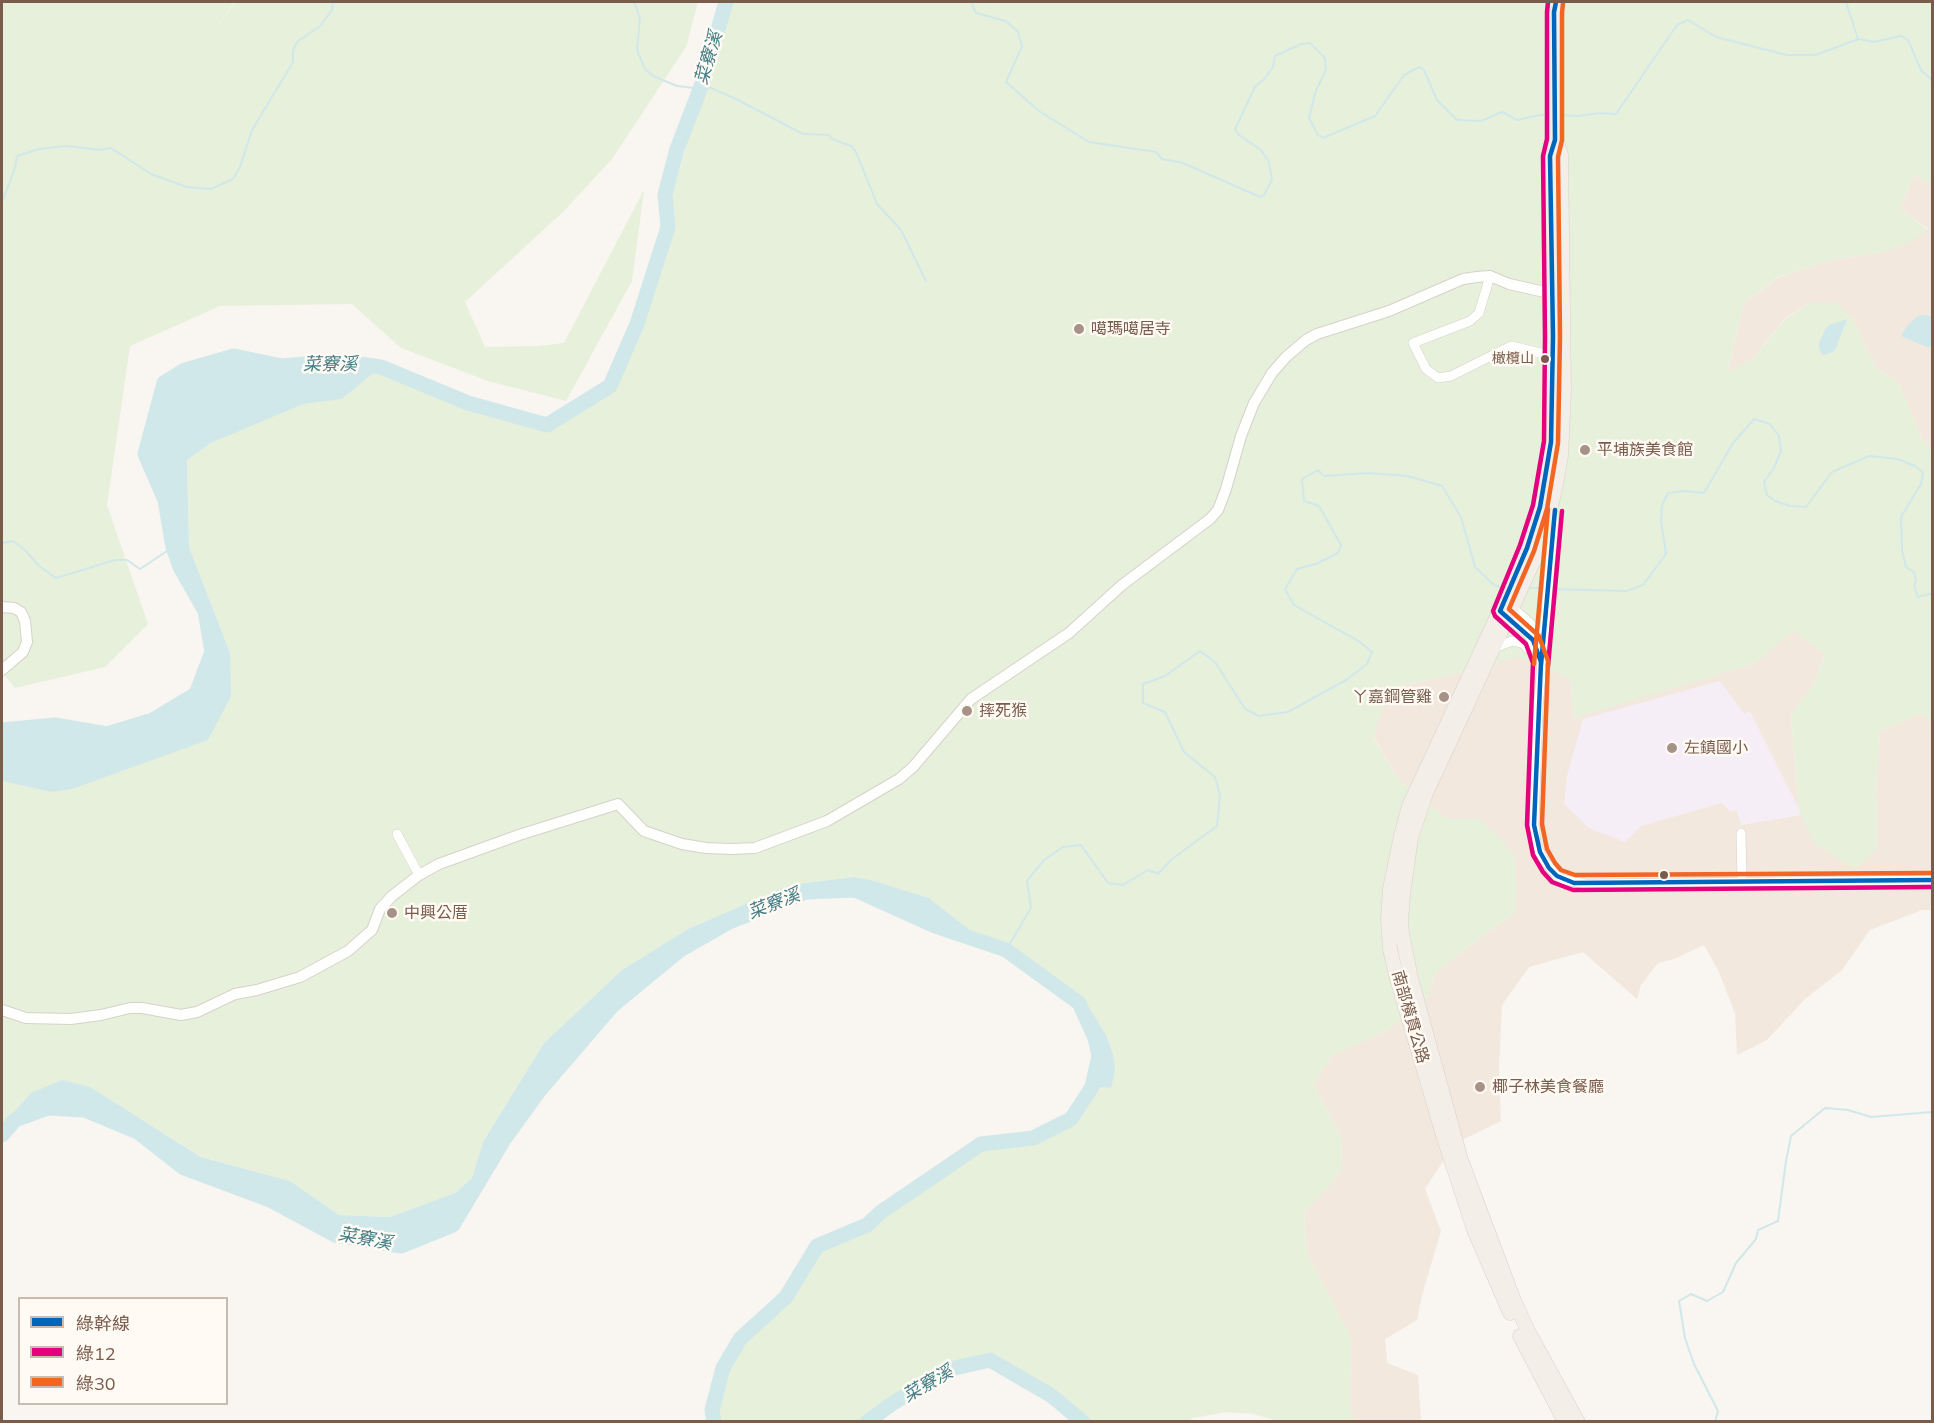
<!DOCTYPE html>
<html>
<head>
<meta charset="utf-8">
<style>
  body { margin:0 }
  #map { position:relative; width:1934px; height:1423px; overflow:hidden; background:#f9f5f0; font-family:Mulish,"Noto Sans TC",sans-serif }
  canvas { display:block }
  .frame { position:absolute; inset:0; border:3px solid #7a5c4d; pointer-events:none }
  .legend { position:absolute; left:18px; top:1297px; width:210px; height:108px; box-sizing:border-box; background:#fffaf3; border:2px solid #cabbb1; margin:0; padding:8px 10px; list-style:none; font-size:18px; color:#7a5c4d }
  .legend li { display:flex; align-items:center; gap:12px; height:30px }
  .legend b { width:30px; border:2px solid #cabbb1 }
</style>
</head>
<body>
<div id="map">
<canvas width="1934" height="1423"></canvas>
<div class="frame"></div>
<ul class="legend">
<li><b style="height:8px;background:#0065bd"></b>綠幹線</li>
<li><b style="height:8px;background:#e5007d"></b>綠12</li>
<li><b style="height:8px;background:#f26522"></b>綠30</li>
</ul>
</div>
<script>
const ctx = document.querySelector('canvas').getContext('2d');
ctx.lineJoin = 'round';
function paint(path, color) { ctx.fillStyle = color; ctx.fill(path, 'evenodd'); }
const toPath = rows => new Path2D(rows.map(r => 'M' + r).join(''));
function stroke(path, color, width, dash) { ctx.strokeStyle = color; ctx.lineWidth = width; ctx.lineCap = dash ? 'butt' : 'round'; ctx.setLineDash(dash || []); ctx.stroke(path); }
function drawText(font, color, halo, rows, align = 'center') {
  ctx.font = font + ' Mulish,"Noto Sans TC",sans-serif'; ctx.lineWidth = 5; ctx.setLineDash([]); ctx.textBaseline = 'middle'; ctx.strokeStyle = halo; ctx.fillStyle = color; for (const [text, x, y, turn = 0] of rows) {
    ctx.save(); ctx.translate(x, y); ctx.rotate((+turn || 0) * Math.PI / 180); ctx.textAlign = isNaN(turn) ? turn : align; if (halo) ctx.strokeText(text, 0, 0); ctx.fillText(text, 0, 0); ctx.restore();
  }
}
paint(toPath([
  [1914,175,1932,185,1932,450,1923,441,1898,382,1876,368,1851,316,1810,303,1785,318,1753,359,1727,374,1744,303,1779,277,1831,260,1889,251,1928,229,1900,209],
  [1793,630,1825,654,1814,684,1791,715,1799,810,1877,849,1876,791,1880,731,1921,713,1932,723,1932,910,1922,910,1870,930,1842,970,1805,999,1767,1040,1737,1055,1735,1013,1719,972,1704,945,1674,959,1658,963,1641,985,1637,999,1583,952,1529,967,1502,1005,1499,1068,1501,1121,1454,1144,1425,1189,1441,1231,1422,1295,1417,1320,1385,1339,1387,1363,1418,1375,1421,1421,1354,1421,1350,1405,1351,1337,1307,1254,1304,1214,1342,1170,1341,1136,1313,1085,1332,1055,1388,1030,1427,997,1437,971,1498,924,1516,912,1481,819,1448,819,1399,780,1373,736,1389,688,1456,674,1518,656,1570,678,1574,717,1755,663]
]), '#f2e8de');
paint(toPath([
  [1720,681,1744,714,1750,711,1802,815,1741,825,1737,810,1730,812,1722,803,1641,826,1625,842,1589,828,1564,804,1567,776,1583,719]
]), '#f6eef6');
paint(toPath([
  [2,2,235,2,209,36,236,2,698,2,686,47,612,159,564,211,465,302,485,347,538,346,564,343,644,190,632,281,566,401,488,381,401,348,352,304,220,306,130,346,107,505,148,624,105,667,15,688,2,672],
  [726,2,1932,2,1932,185,1914,175,1900,209,1928,230,1910,242,1889,251,1831,260,1778,277,1744,303,1727,373,1753,359,1785,319,1810,303,1834,302,1851,316,1876,368,1898,382,1923,441,1932,450,1932,723,1921,713,1880,731,1876,791,1877,849,1855,870,1813,842,1799,810,1791,715,1814,684,1825,654,1793,631,1755,663,1574,718,1570,678,1518,657,1456,674,1389,688,1373,737,1399,780,1448,819,1481,819,1515,855,1516,912,1498,924,1437,971,1427,997,1388,1030,1332,1055,1313,1085,1341,1136,1342,1171,1304,1214,1307,1254,1351,1337,1350,1405,1354,1421,1278,1421,1254,1414,1226,1412,1193,1418,1188,1421,1083,1421,1052,1396,990,1360,950,1369,893,1403,867,1421,714,1421,712,1410,723,1368,740,1339,786,1297,817,1246,867,1225,881,1212,981,1144,1033,1138,1071,1119,1092,1087,1111,1088,1113,1054,1106,1035,1094,1015,1072,990,1052,980,1034,965,1001,942,975,934,929,898,871,880,854,877,789,885,688,929,622,970,544,1043,483,1142,472,1178,455,1193,390,1217,339,1215,290,1181,202,1157,90,1088,31,1093,2,1125,2,781,51,792,208,740,230,653,189,547,187,460,211,443,303,403,342,399,381,367,468,403,547,425,610,386,637,324]
]), '#e7f0db');
paint(toPath([
  [1927,315,1932,317,1932,343,1929,348,1901,336,1907,326,1918,316],
  [1847,319,1836,348,1833,352,1824,355,1820,352,1819,343,1825,330,1829,325],
  [234,356,282,366,338,361,381,367,342,399,303,404,211,443,187,460,189,547,230,653,231,696,208,740,72,789,51,792,2,781,2,730,55,725,107,734,153,720,196,694,212,652,205,611,180,567,173,547,165,500,145,454,164,383,185,370],
  [854,877,871,880,929,898,975,934,1001,942,1034,965,1052,980,1072,990,1094,1015,1106,1035,1113,1054,1115,1071,1111,1088,1092,1087,1099,1056,1095,1038,1079,1003,1006,951,935,926,855,890,806,892,729,922,680,950,612,1006,539,1091,505,1138,453,1225,401,1246,335,1235,270,1200,184,1168,138,1132,85,1110,48,1108,15,1120,2,1135,2,1125,31,1093,62,1080,90,1087,201,1157,290,1181,339,1215,390,1217,455,1193,472,1178,483,1142,544,1043,622,970,688,929,789,885]
]), '#d0e8ea');
stroke(toPath([
  [634,2,640,18,637,50,645,69,653,76,677,86,694,88,702,84,736,99,803,134,829,135,832,139,851,146,856,152,877,204,901,230,926,281],
  [971,2,976,13,1006,21,1018,32,1022,46,1006,82,1039,111,1089,142,1156,152,1162,159,1183,163,1260,197,1264,195,1272,180,1269,162,1261,150,1239,135,1235,129,1255,87,1265,78,1273,67,1275,56,1301,44,1310,43,1325,58,1326,70,1316,90,1309,118,1318,135,1323,138,1375,116,1404,75,1419,67,1424,70,1437,100,1457,120,1481,121,1502,112,1517,120,1540,115,1551,115],
  [1846,2,1858,39],
  [1560,115,1578,116,1601,113,1616,114,1677,25,1688,20,1716,37,1787,55,1815,55,1859,39,1873,42,1901,36,1908,40,1921,70,1932,80],
  [2,202,15,168,17,156,39,149,66,146,100,150,111,148,151,174,187,187,211,189,233,179,240,167,252,130,293,62,293,50,297,42,320,26,332,10,333,2],
  [2,543,13,541,25,550,39,566,56,578,115,560,127,560,140,569,173,547],
  [1526,588,1545,588],
  [1550,589,1626,591,1643,585,1666,554,1661,520,1662,505,1668,493,1684,491,1704,493,1733,443,1754,419,1770,424,1779,436,1781,451,1774,468,1764,482,1767,495,1775,501,1790,506,1806,507,1832,472,1869,456,1898,459,1915,466,1923,473,1921,484,1901,517,1902,550,1906,567,1914,572,1916,580,1914,586,1918,597,1932,593],
  [1006,950,1031,908,1027,881,1044,860,1063,847,1081,845,1108,883,1123,885,1148,870,1158,874,1172,859,1217,826,1220,795,1215,777,1184,752,1165,712,1143,703,1143,684,1165,676,1200,651,1215,662,1245,709,1259,716,1288,712,1346,680,1367,664,1372,652,1360,642,1294,605,1285,589,1297,569,1316,564,1338,553,1341,545,1319,506,1304,501,1302,479,1318,470,1324,476,1367,473,1408,476,1442,486,1461,517,1475,567,1495,586,1506,587],
  [1715,1422,1718,1411,1694,1364,1685,1338,1679,1301,1691,1294,1707,1301,1723,1292,1736,1263,1756,1239,1758,1230,1778,1221,1786,1161,1791,1136,1825,1108,1848,1110,1871,1117,1932,1112]
]), '#d0e8ea', 2);
stroke(toPath([
  [2,730,55,725,107,734,153,720,196,694,212,652,205,611,180,567,173,547,165,500,145,454,164,383,185,370,234,356,282,366,338,361,381,367,468,403,547,425,610,386,637,324,668,227,665,195,677,149,702,84,726,2],
  [2,1135,15,1120,48,1108,85,1110,138,1132,184,1168,270,1200,335,1235,401,1246,453,1225,505,1138,539,1091,612,1006,680,950,729,922,806,892,855,890,935,926,1006,950,1079,1003,1095,1038,1099,1056,1092,1087,1071,1119,1033,1138,981,1144,881,1212,867,1225,817,1246,786,1297,740,1339,723,1368,712,1410,714,1422],
  [867,1422,893,1403,950,1369,990,1360,1052,1396,1083,1422]
]), '#d0e8ea', 15);
const minor = toPath([
  [1490,276,1479,313,1470,321,1413,343,1426,369,1438,378,1451,376,1511,346,1553,356],
  [1554,516,1538,710,1534,825,1536,844,1543,859,1557,876,1565,880,1586,884,1932,880],
  [1507,608,1513,608,1531,624,1543,642],
  [1505,616,1527,633,1536,646,1540,657],
  [1494,648,1512,641,1522,643,1538,658],
  [1741,833,1742,881],
  [397,834,419,875]
]);
const tertiary = toPath([
  [2,607,14,608,21,612,25,621,27,642,23,652,2,670],
  [2,1010,26,1018,71,1019,101,1015,130,1008,142,1008,181,1015,197,1012,235,994,257,990,300,977,348,951,372,930,380,909,392,896,419,875,439,864,519,835,618,804,644,831,682,844,706,848,731,849,755,848,827,821,899,779,913,767,971,699,1069,633,1122,585,1210,519,1218,510,1226,489,1241,436,1254,403,1272,373,1286,357,1306,340,1317,334,1389,311,1463,279,1477,277,1490,276,1509,284,1558,295]
]);
const primary = toPath([
  [1556,2,1554,12,1555,134,1561,155,1564,391,1561,456,1555,489,1546,528,1537,554,1426,793,1411,838,1403,894,1401,921,1402,934,1411,978,1461,1160,1513,1298,1528,1331,1578,1422],
  [1510,1313,1474,1230,1443,1135,1397,979,1390,949,1388,919,1390,889,1401,836,1409,806,1501,608,1527,548,1540,507,1551,442,1553,398,1550,156,1555,140],
  [1520,1336,1565,1422]
]);
stroke(minor, '#d7d1cb', 10);
stroke(tertiary, '#d7d1cb', 12);
stroke(primary, '#dad1cc', 15);
stroke(minor, '#fefefd', 9);
stroke(tertiary, '#fefefd', 10);
stroke(primary, '#f3eee8', 14);
stroke(toPath([
  [1556,2,1554,12,1555,140,1550,156,1553,337,1551,442,1540,507,1527,548,1500,611,1533,640,1541,662,1534,825,1540,852,1549,868,1557,876,1574,883,1932,880],
  [1541,665,1555,510]
]), '#0065bd', 4.5);
stroke(toPath([
  [1548,2,1547,12,1547,139,1543,156,1545,337,1544,441,1533,505,1520,545,1493,611,1495,616,1526,644,1533,663,1527,825,1533,855,1543,872,1552,882,1573,890,1932,887],
  [1548,666,1562,511]
]), '#e5007d', 4.5);
stroke(toPath([
  [1563,3,1562,13,1562,140,1558,157,1560,337,1558,443,1547,509,1534,551,1509,609,1539,636,1548,661,1542,824,1547,849,1555,863,1561,870,1575,875,1932,873],
  [1534,664,1548,509]
]), '#f26522', 4.5);
for (const [x, y, r, color] of [
  [1079,329,6,"#a69286"],
  [1545,359,5,"#7a5c4d"],
  [1585,450,6,"#a69286"],
  [1444,697,6,"#a69286"],
  [967,711,6,"#a69286"],
  [1672,748,6,"#a69286"],
  [1664,875,5,"#7a5c4d"],
  [392,913,6,"#a69286"],
  [1480,1087,6,"#a69286"]
]) { const dot = new Path2D(); dot.arc(x, y, r, 0, 2 * Math.PI); ctx.fillStyle = color; ctx.fill(dot); stroke(dot, '#fffaf3', 2); }
drawText('14px', '#7a5c4d', '#fffaf3', [
  ["橄欖山",1534,359]
], 'right');
drawText('16px', '#7a5c4d', '#fffaf3', [
  ["噶瑪噶居寺",1091,329],
  ["平埔族美食館",1597,450],
  ["ㄚ嘉鋼管雞",1432,697,"right"],
  ["摔死猴",979,711],
  ["左鎮國小",1684,748],
  ["中興公厝",404,913],
  ["椰子林美食餐廳",1492,1087]
], 'left');
drawText('16px', '#7a5c4d', '#fffaf3', [
  ["南部橫貫公路",1410,1017,74]
]);
drawText('italic 18px', '#437c86', '#fffaf3', [
  ["菜竂溪",709,58,-73],
  ["菜竂溪",330,365],
  ["菜竂溪",774,904,-21],
  ["菜竂溪",365,1239,11],
  ["菜竂溪",928,1384,-30]
]);
</script>
</body>
</html>
